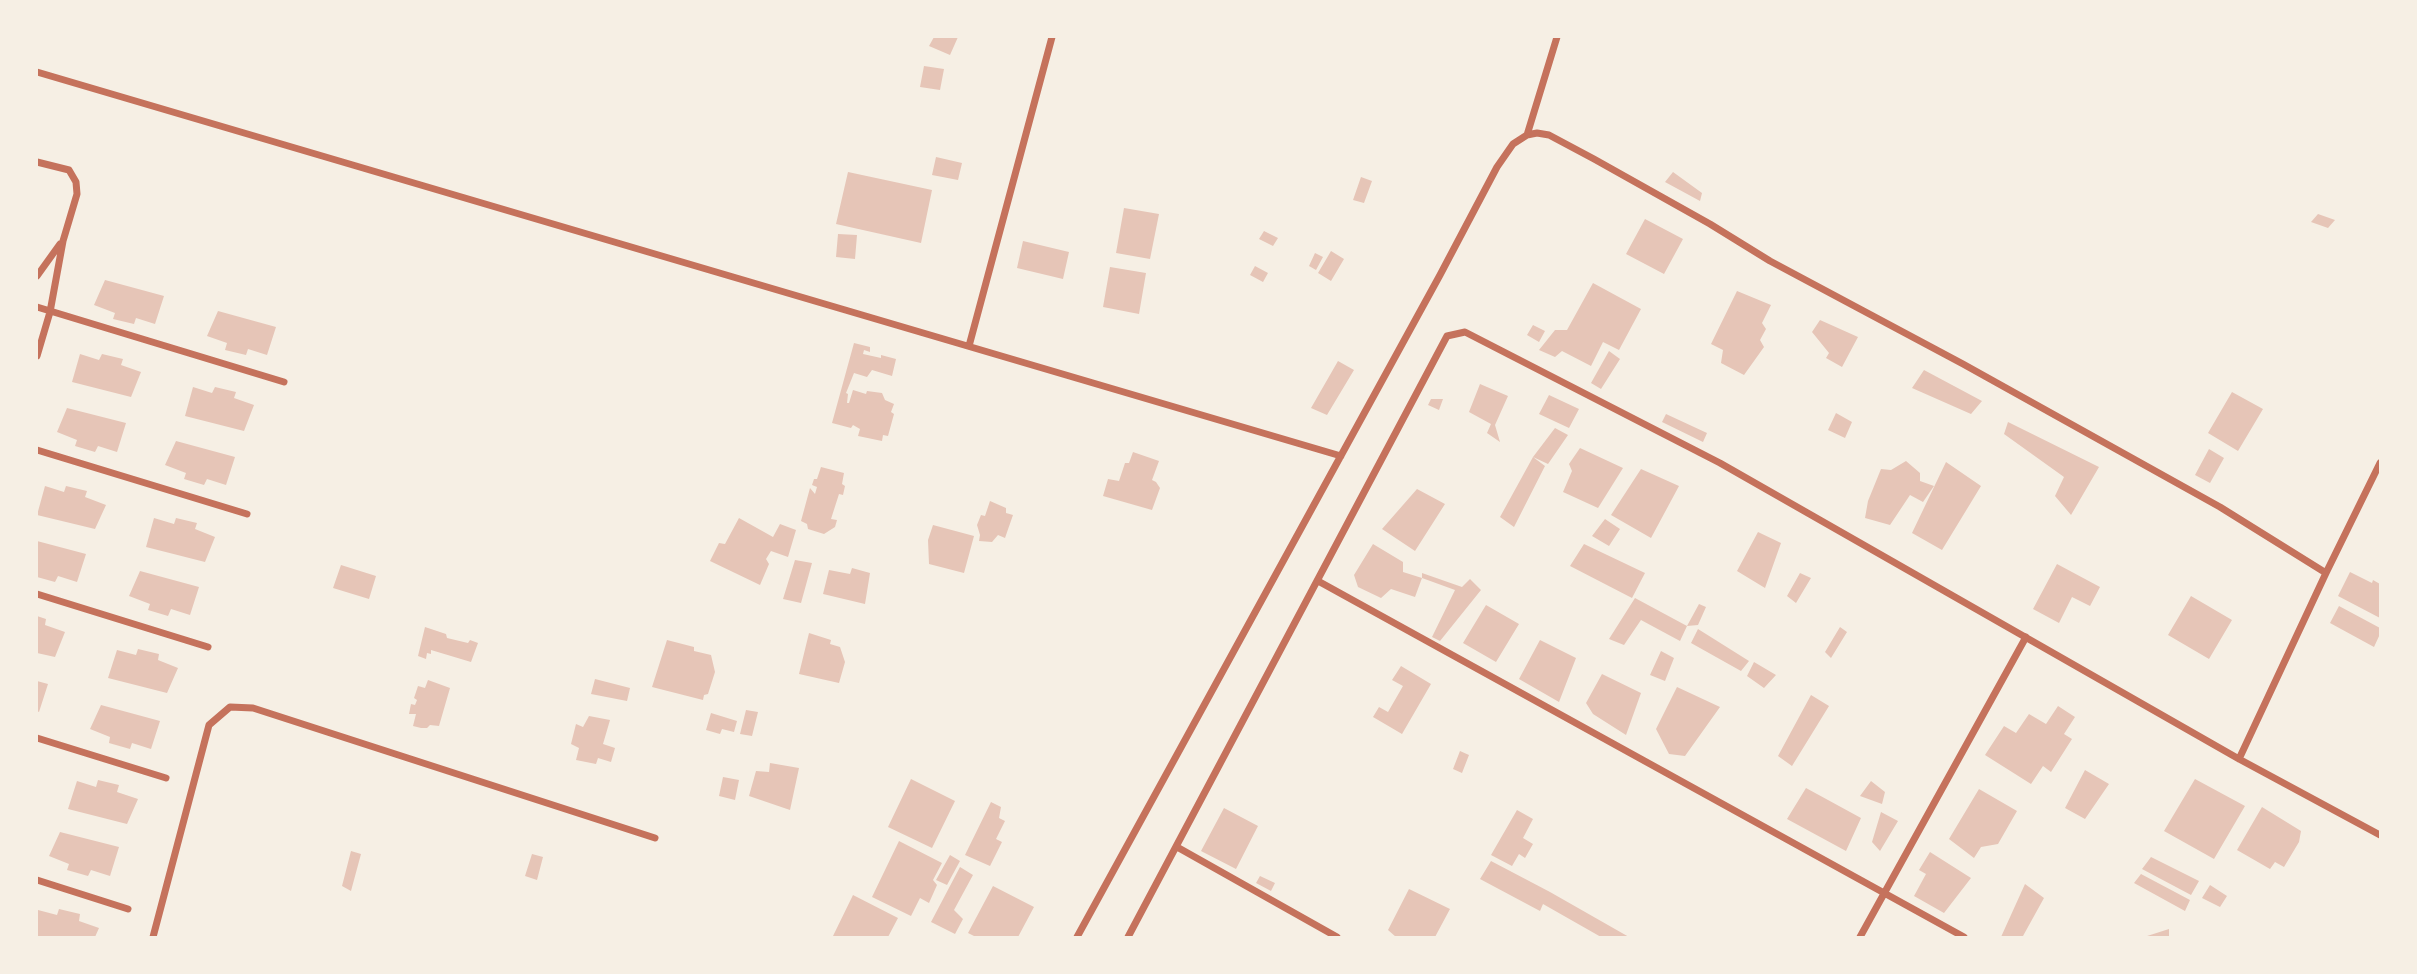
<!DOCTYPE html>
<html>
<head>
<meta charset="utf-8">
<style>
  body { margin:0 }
  #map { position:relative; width:2417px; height:974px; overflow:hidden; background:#f6efe4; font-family:Arial,sans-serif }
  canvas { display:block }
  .frame { position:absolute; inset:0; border:38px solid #f6efe4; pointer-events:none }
</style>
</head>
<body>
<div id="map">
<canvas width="2417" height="974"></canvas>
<div class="frame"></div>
</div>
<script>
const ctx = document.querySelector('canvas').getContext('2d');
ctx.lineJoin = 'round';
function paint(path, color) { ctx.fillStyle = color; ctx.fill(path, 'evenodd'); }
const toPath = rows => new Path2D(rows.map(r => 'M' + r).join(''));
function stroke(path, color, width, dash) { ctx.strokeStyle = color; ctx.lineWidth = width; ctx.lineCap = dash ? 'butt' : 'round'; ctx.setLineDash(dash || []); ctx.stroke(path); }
paint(toPath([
  [934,37,958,37,950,55,929,46],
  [924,66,944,69,940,90,920,87],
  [936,157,962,163,958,180,932,175],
  [848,172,932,190,921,243,836,224],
  [1673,172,1702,193,1700,201,1665,182],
  [1361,177,1372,181,1364,203,1353,200],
  [1124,208,1159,214,1150,259,1116,253],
  [2318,214,2335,220,2328,228,2311,222],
  [1645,219,1683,239,1664,274,1626,254],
  [1264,231,1278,238,1273,246,1259,239],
  [838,234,857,235,855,259,836,257],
  [1023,241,1069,252,1063,279,1017,268],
  [1331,251,1344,259,1331,281,1318,273],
  [1315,253,1323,257,1316,270,1309,266],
  [1255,266,1268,273,1263,282,1250,275],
  [1110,267,1146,273,1139,314,1103,307],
  [105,280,164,296,155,324,136,318,134,324,113,319,115,313,94,305],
  [1593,283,1641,309,1619,350,1603,342,1591,366,1562,351,1555,357,1539,350,1555,330,1567,330],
  [1737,291,1771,305,1762,323,1766,329,1760,340,1764,347,1744,375,1721,363,1723,350,1711,344],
  [218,311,276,327,267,355,248,349,246,355,225,350,227,343,207,336],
  [1820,320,1858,337,1842,367,1826,358,1829,353,1812,332],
  [1533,325,1545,331,1539,342,1527,335],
  [854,343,870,347,870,352,864,350,863,354,881,358,881,355,896,359,892,376,872,370,867,377,854,373,846,393,848,394,847,403,849,403,853,390,866,394,867,391,882,393,885,400,894,404,891,412,894,414,888,436,883,435,882,441,858,436,860,429,853,425,851,428,832,423],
  [1609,351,1620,359,1601,389,1591,383],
  [80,354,99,360,102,354,123,359,121,365,141,372,131,397,72,382],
  [1338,361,1354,370,1327,415,1311,408],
  [1924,370,1982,401,1971,414,1912,388],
  [1480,384,1508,396,1495,425,1500,442,1487,433,1491,424,1469,412],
  [193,387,212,393,215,387,236,392,234,398,254,405,244,431,185,416],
  [2232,392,2263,409,2238,451,2208,433],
  [1549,395,1579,409,1569,428,1539,414],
  [1431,399,1443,399,1439,410,1428,405],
  [67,408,126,423,117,452,98,446,95,452,75,446,77,440,57,432],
  [1836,413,1852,422,1845,438,1828,430],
  [1666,414,1707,433,1703,442,1662,422],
  [2008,422,2099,467,2071,515,2055,496,2064,477,2004,434],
  [1555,428,1568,435,1548,464,1533,457],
  [176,441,235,457,226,485,207,479,204,485,184,479,186,473,165,465],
  [1580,448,1623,468,1598,508,1563,492,1572,471,1569,464],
  [2209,449,2224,458,2210,483,2195,475],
  [1133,452,1159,461,1152,480,1156,482,1160,488,1152,510,1103,496,1108,479,1119,481,1125,463,1129,463],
  [1533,457,1545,466,1514,527,1500,517],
  [1906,461,1920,473,1920,481,1934,486,1923,502,1910,495,1890,525,1865,518,1868,501,1881,469,1891,470],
  [1946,462,1981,486,1942,550,1912,533],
  [821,467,844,473,842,484,845,486,843,495,839,494,831,519,837,520,835,527,824,534,808,529,807,524,801,521,810,488,815,494,817,487,812,485,814,479,817,479],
  [1641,469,1679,486,1651,538,1611,515],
  [45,486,64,492,66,486,87,491,85,497,106,505,95,529,37,515],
  [1417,489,1445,504,1415,551,1382,529],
  [990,501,1006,508,1006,513,1013,515,1005,538,998,535,992,542,979,541,980,535,977,525,981,515,985,516],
  [154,518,174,524,176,518,197,523,195,529,215,537,205,562,146,547],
  [739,518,773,537,780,524,796,530,788,557,771,551,766,559,769,564,760,585,710,561,719,543,725,544],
  [1605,519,1620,529,1609,546,1592,536],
  [933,525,974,536,964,573,929,564,928,540],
  [1758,532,1781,543,1765,588,1737,571],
  [37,541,86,554,77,582,58,576,55,582,37,577],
  [1373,544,1403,562,1403,572,1422,578,1422,573,1462,587,1470,579,1481,590,1440,641,1432,637,1455,590,1422,578,1415,597,1391,589,1381,598,1358,587,1354,575],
  [1584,544,1645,573,1632,598,1570,566],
  [795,560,812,563,801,603,783,599],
  [2057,564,2100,587,2090,606,2072,597,2059,623,2033,609],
  [341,565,376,576,369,599,333,588],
  [852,568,870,573,865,604,823,594,829,570,850,574],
  [140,571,199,587,190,615,171,609,168,616,148,610,150,604,129,596],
  [2350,572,2372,583,2373,580,2380,584,2380,618,2338,596],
  [1800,573,1811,578,1796,603,1787,596],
  [2191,596,2232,620,2209,659,2168,635],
  [1635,598,1687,626,1699,604,1706,607,1698,625,1687,626,1680,641,1641,620,1624,645,1609,639],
  [1486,605,1519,624,1496,662,1463,643],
  [2339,606,2380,628,2380,634,2374,647,2330,623],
  [37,616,46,619,45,625,65,632,55,657,37,653],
  [425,627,446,634,447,638,468,643,470,640,478,643,471,662,431,650,431,654,427,653,426,659,418,656],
  [1840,627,1847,632,1831,658,1825,652],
  [1698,629,1749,661,1741,671,1691,643],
  [809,633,831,640,830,644,840,647,845,662,839,683,799,674],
  [667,640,694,647,694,651,711,655,715,672,708,694,704,695,703,700,652,687],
  [1540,640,1576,658,1559,702,1519,679],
  [138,649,159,654,158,660,178,668,167,693,108,678,117,650,136,655],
  [1661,651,1674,658,1665,681,1650,675],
  [1754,662,1776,675,1764,688,1747,676],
  [1401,666,1431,684,1402,734,1373,717,1379,707,1388,712,1403,686,1392,680],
  [1602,674,1641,693,1626,735,1593,714,1586,703],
  [595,679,630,688,627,701,591,694],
  [428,680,450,688,439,726,430,725,427,728,421,728,413,726,416,714,409,714,411,704,415,705,417,700,414,698,418,686,425,688],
  [37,681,48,684,39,712,37,711],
  [1677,687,1720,707,1685,756,1669,754,1656,729],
  [1811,695,1829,706,1792,766,1778,756],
  [101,705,160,721,151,749,132,743,130,749,109,743,110,737,90,729],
  [2058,706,2075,717,2064,734,2072,739,2051,772,2043,766,2031,784,1985,755,2004,726,2016,733,2029,714,2046,724],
  [746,710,758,712,752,736,740,734],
  [711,713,737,721,734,732,722,729,720,734,706,730],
  [589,716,610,720,603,744,615,748,611,762,598,758,596,764,576,760,579,748,571,744,576,724,583,727],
  [1460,751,1469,755,1462,773,1453,769],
  [770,763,799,768,790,810,749,796,756,771,769,772],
  [2085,770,2109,784,2085,819,2065,808],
  [723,777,739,780,735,800,719,796],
  [911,779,955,801,932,848,888,827],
  [2195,779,2245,806,2214,859,2164,831],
  [98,780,119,785,117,792,138,799,127,824,68,809,77,781,96,787],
  [1871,781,1885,792,1882,804,1860,796],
  [1806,788,1861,818,1846,851,1787,819],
  [1979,789,2017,811,1998,844,1981,847,1974,858,1949,839],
  [991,802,1001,807,999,818,1005,821,996,839,1002,842,990,866,965,855],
  [2262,807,2301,831,2299,842,2284,867,2275,862,2270,869,2237,850],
  [1224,808,1258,826,1236,869,1201,851],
  [1517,810,1533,819,1523,838,1533,844,1525,858,1519,854,1512,866,1491,855],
  [1881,812,1898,821,1880,851,1872,842],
  [60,832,119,847,110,876,91,870,88,876,67,870,69,864,49,856],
  [899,841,942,863,933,880,937,885,929,903,920,898,911,916,872,897],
  [351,851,361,854,351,891,342,886],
  [1930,852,1971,878,1944,913,1914,896,1926,874,1919,870],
  [532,854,543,857,537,880,525,876],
  [950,855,960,861,947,885,936,880],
  [2151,857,2199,881,2191,895,2142,869],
  [1491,861,1550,892,1629,937,1601,937,1543,904,1540,911,1480,879],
  [960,867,973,875,954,910,963,919,955,934,931,922],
  [2141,874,2190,900,2185,911,2134,883],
  [1260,876,1275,883,1271,891,1256,883],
  [2025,884,2044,898,2023,936,2001,937],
  [2210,885,2227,896,2220,907,2202,898],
  [993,886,1034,907,1018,937,976,937,968,933],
  [1409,889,1450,909,1435,937,1396,937,1388,930],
  [853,895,898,918,888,937,833,936],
  [59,909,80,914,79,921,99,928,95,937,37,937,38,910,57,915],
  [2169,929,2169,937,2144,937]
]), '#e6c5b7');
stroke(toPath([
  [37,72,1341,456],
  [1527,135,1557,37],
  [37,162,69,170,76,182,77,194,63,241,50,312,37,356],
  [37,276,60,244],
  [37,307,284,382],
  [969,346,1052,37],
  [37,450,247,514],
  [1318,581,1964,937],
  [37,594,208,647],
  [37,738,166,778],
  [2239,759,2326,573,2380,463],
  [1177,847,1337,937],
  [37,880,128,909],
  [153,937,209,725,230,707,253,708,655,838],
  [1077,937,1440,275,1497,167,1513,144,1527,135,1537,133,1549,135,1594,159,1710,224,1770,261,1963,364,2220,507,2326,573],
  [1128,937,1447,336,1465,332,1720,463,2239,759,2380,835],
  [1860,937,2026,637]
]), '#c5725c', 7);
</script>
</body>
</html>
